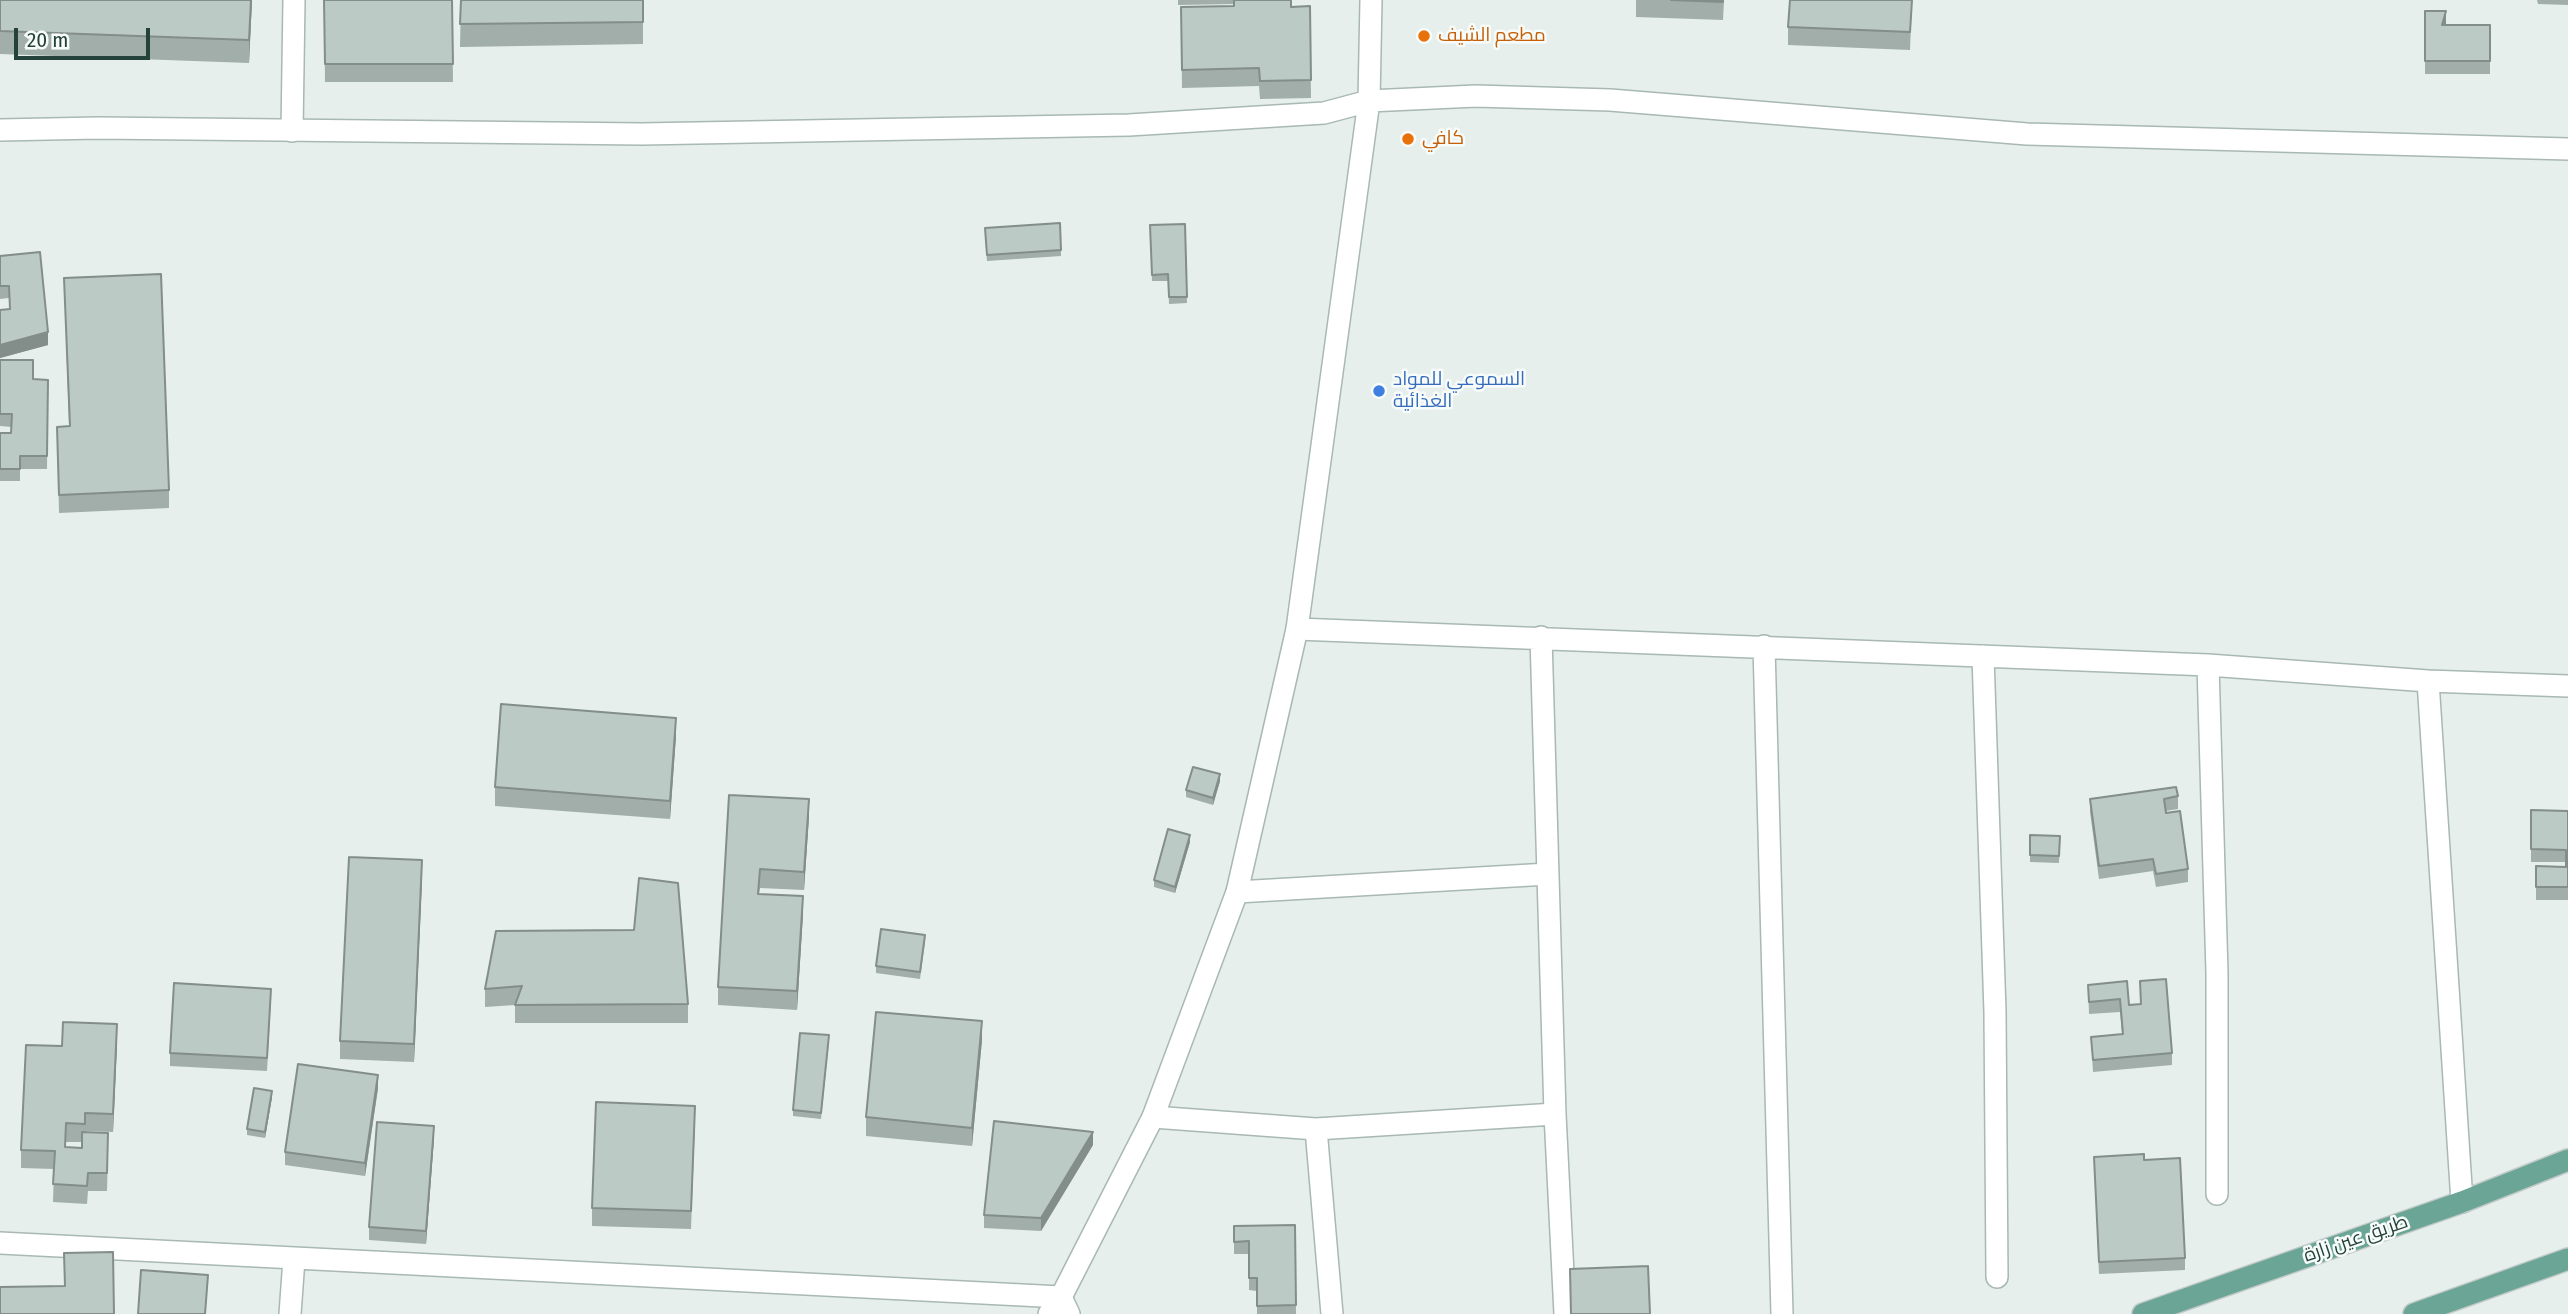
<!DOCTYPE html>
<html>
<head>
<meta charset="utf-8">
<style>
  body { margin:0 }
  #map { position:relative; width:2568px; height:1314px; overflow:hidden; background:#e6efeb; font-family:"Fira Sans Condensed",sans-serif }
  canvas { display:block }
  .scale { position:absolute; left:14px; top:28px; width:136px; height:32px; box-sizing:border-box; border:4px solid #24423a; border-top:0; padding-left:9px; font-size:21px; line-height:24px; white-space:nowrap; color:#24423a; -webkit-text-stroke:5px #f7fbf9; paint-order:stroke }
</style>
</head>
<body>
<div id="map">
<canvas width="2568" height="1314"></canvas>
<div class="scale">20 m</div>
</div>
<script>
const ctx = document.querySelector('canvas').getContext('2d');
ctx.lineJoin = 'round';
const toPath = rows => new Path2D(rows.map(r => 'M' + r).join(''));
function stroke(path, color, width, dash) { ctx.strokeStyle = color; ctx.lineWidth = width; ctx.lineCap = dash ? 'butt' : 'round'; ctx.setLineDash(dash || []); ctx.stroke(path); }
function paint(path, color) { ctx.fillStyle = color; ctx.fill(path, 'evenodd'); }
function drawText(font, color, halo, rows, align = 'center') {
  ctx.font = font + ' "Fira Sans Condensed",Cairo,sans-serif'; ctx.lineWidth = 5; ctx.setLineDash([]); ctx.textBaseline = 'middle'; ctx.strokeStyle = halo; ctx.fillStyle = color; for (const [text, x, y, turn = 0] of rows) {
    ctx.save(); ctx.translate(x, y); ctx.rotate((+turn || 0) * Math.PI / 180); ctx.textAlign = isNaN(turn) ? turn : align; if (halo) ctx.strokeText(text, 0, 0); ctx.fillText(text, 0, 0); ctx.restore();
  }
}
const minor = toPath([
  [292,131,294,0],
  [1297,629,2208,665,2428,681,2568,686],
  [1541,637,1555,1114,1565,1314],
  [1764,646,1782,1314],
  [1983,656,1995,1012,1997,1277],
  [2208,665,2217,973,2217,1194],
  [2428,681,2462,1202],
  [1237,892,1548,874],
  [1153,1117,1316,1129,1332,1314],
  [1316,1129,1555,1114],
  [0,1243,1061,1297,1069,1314],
  [290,1314,294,1259]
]);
const tertiary = toPath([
  [0,130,98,128,642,134,1129,125,1324,113,1369,101,1476,96,1610,100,2027,134,2568,149],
  [1049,1314,1061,1297,1153,1117,1237,892,1297,629,1369,101,1371,0]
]);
const primary = toPath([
  [2143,1314,2462,1202,2568,1160],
  [2414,1314,2568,1259]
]);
stroke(minor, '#a8b8b2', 24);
stroke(tertiary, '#a8b8b2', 24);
stroke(primary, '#c2cac8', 24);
stroke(minor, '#fff', 21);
stroke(tertiary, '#fff', 21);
stroke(primary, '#6aa596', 21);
paint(toPath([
  [0,0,252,0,249,63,0,54],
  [324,0,452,0,453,82,325,82],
  [461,0,643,0,643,44,460,47],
  [1178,0,1291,0,1291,7,1310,6,1311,98,1260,99,1259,86,1182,88,1181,7,1234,6,1234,4,1178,5],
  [1636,0,1724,0,1723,20,1636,17],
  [1912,0,1910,50,1788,45,1788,27],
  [2537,0,2568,0,2568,5,2538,4],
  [2425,11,2446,24,2446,25,2490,25,2490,74,2425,74],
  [1185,224,1187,303,1169,304,1168,281,1152,281,1150,225],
  [985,235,1061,250,1061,256,987,261],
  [0,256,48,345,0,358,0,310,10,309,9,298,0,299],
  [64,278,169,490,169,508,59,513,57,427,69,426],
  [0,360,33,379,48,380,47,469,20,469,20,481,0,481,0,433,11,433,12,427,0,426],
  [676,736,670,819,495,806,495,787],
  [1220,781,1213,805,1186,797,1186,790],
  [729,795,809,817,804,890,760,888,759,894,803,914,797,1010,718,1005,718,987],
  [2178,796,2178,809,2166,811,2188,869,2188,882,2156,887,2153,871,2099,879,2090,812,2090,799],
  [2531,810,2568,811,2568,900,2536,900,2536,887,2566,867,2566,862,2531,862],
  [2030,835,2060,836,2059,863,2030,862],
  [1190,842,1175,893,1154,887,1154,880],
  [422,878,414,1062,340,1059,340,1041],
  [496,931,688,1004,688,1023,515,1023,515,1005,485,1007,485,989],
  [925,942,920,979,876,973,876,966],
  [2127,981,2129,1005,2141,1004,2140,981,2172,1053,2172,1065,2093,1072,2091,1037,2122,1034,2120,1012,2089,1014,2088,985],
  [271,1001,267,1071,170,1066,170,1053],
  [982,1040,972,1146,866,1136,866,1117],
  [829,1042,821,1119,793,1116,793,1110],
  [117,1043,113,1132,85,1131,108,1152,107,1191,88,1191,87,1204,53,1202,54,1169,21,1168,21,1150,62,1046],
  [66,1142,82,1142,82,1148,66,1147],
  [378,1088,365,1176,285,1165,285,1152],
  [272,1097,265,1138,247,1135,247,1129],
  [695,1124,691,1229,592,1226,592,1208],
  [434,1138,426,1244,369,1240,369,1227],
  [1093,1145,1041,1231,984,1228,984,1215],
  [2094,1157,2144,1160,2185,1258,2185,1270,2099,1274],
  [1295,1225,1296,1314,1257,1314,1257,1291,1249,1290,1249,1254,1234,1254,1234,1226]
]), '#a1aea9');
paint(toPath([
  [251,0,252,0,249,63,249,40],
  [2446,11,2446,24,2442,38,2442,25],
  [48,332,48,345,0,358,0,345],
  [676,718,676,736,670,819,670,801],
  [1220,774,1220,781,1213,805,1213,798],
  [809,799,809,817,804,890,804,872],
  [1190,835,1190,842,1175,893,1175,887],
  [422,860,422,878,414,1062,414,1044],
  [803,896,803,914,797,1010,797,991],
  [982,1021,982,1040,972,1146,972,1128],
  [117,1024,117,1043,113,1132,113,1114],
  [378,1075,378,1088,365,1176,365,1163],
  [272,1091,272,1097,265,1138,265,1132],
  [434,1126,434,1138,426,1244,426,1231],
  [1093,1132,1093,1145,1041,1231,1041,1218]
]), '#838d89');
const building = toPath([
  [0,0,251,0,249,40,0,31,0,0],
  [324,0,452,0,453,64,325,64,324,0],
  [461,0,643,0,643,22,460,24,461,0],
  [1234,0,1291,0,1291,7,1310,6,1311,80,1260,81,1259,68,1182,70,1181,7,1234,6,1234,0],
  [1671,0,1723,0,1723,2,1671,0],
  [1790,0,1912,0,1910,32,1788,27,1790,0],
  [2425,11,2446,11,2442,25,2490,25,2490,61,2425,61,2425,11],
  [1060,223,1061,250,987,255,985,228,1060,223],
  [1185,224,1187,297,1169,297,1168,274,1152,275,1150,225,1185,224],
  [40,252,48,332,0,345,0,310,10,309,9,286,0,286,0,256,40,252],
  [161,274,169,490,59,495,57,427,70,426,64,278,161,274],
  [0,360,33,360,33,379,48,380,47,456,20,456,20,469,0,469,0,433,11,433,12,414,0,414,0,360],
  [501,704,676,718,670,801,495,787,501,704],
  [1193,767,1220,774,1213,798,1186,790,1193,767],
  [2176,787,2178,796,2164,799,2166,813,2180,811,2188,869,2156,874,2153,859,2099,866,2090,799,2176,787],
  [729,795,809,799,804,872,760,869,758,894,803,896,797,991,718,987,729,795],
  [2531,810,2568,811,2568,887,2536,887,2536,866,2566,867,2566,850,2531,849,2531,810],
  [1168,829,1190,835,1175,887,1154,880,1168,829],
  [2030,835,2060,836,2059,856,2030,855,2030,835],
  [349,857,422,860,414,1044,340,1041,349,857],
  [639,878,678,883,688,1004,515,1005,522,986,485,989,496,931,634,930,639,878],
  [881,929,925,935,920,972,876,966,881,929],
  [2166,979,2172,1053,2093,1060,2091,1037,2123,1034,2120,999,2089,1002,2088,985,2127,981,2129,1005,2141,1004,2140,981,2166,979],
  [174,983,271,989,267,1058,170,1053,174,983],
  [876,1012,982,1021,972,1128,866,1117,876,1012],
  [63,1022,117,1024,113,1114,85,1113,85,1124,66,1123,65,1147,82,1148,82,1132,108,1133,107,1173,88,1173,87,1186,53,1184,55,1151,21,1150,26,1045,62,1046,63,1022],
  [800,1033,829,1035,821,1113,793,1110,800,1033],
  [298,1064,378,1075,365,1163,285,1152,298,1064],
  [254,1088,272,1091,265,1132,247,1129,254,1088],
  [596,1102,695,1106,691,1211,592,1208,596,1102],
  [994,1121,1093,1132,1041,1218,984,1215,994,1121],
  [377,1122,434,1126,426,1231,369,1227,377,1122],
  [2144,1154,2144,1160,2180,1158,2185,1258,2099,1262,2094,1157,2144,1154],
  [1295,1225,1296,1305,1257,1306,1257,1278,1249,1278,1249,1241,1234,1242,1234,1226,1295,1225],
  [113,1252,114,1314,0,1314,0,1287,65,1286,64,1253,113,1252],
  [1648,1266,1650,1314,1571,1314,1570,1269,1648,1266],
  [141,1270,208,1275,205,1314,138,1314,141,1270]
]);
paint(building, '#bbcac4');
stroke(building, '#838d89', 2);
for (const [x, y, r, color] of [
  [1424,36,7,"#e8710a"],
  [1408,139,7,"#e8710a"],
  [1379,391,7,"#3f7fe0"]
]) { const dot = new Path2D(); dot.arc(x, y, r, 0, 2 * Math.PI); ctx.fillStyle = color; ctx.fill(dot); stroke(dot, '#f7fbf9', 2.5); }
drawText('19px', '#c56008', '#f7fbf9', [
  ["مطعم الشيف",1438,36],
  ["كافي",1422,139]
], 'left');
drawText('19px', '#366cbe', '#f7fbf9', [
  ["السموعي للمواد",1393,380],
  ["الغذائية",1393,402]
], 'left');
drawText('19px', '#24423a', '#f7fbf9', [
  ["طريق عين زارة",2356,1239,-19]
]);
</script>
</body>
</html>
